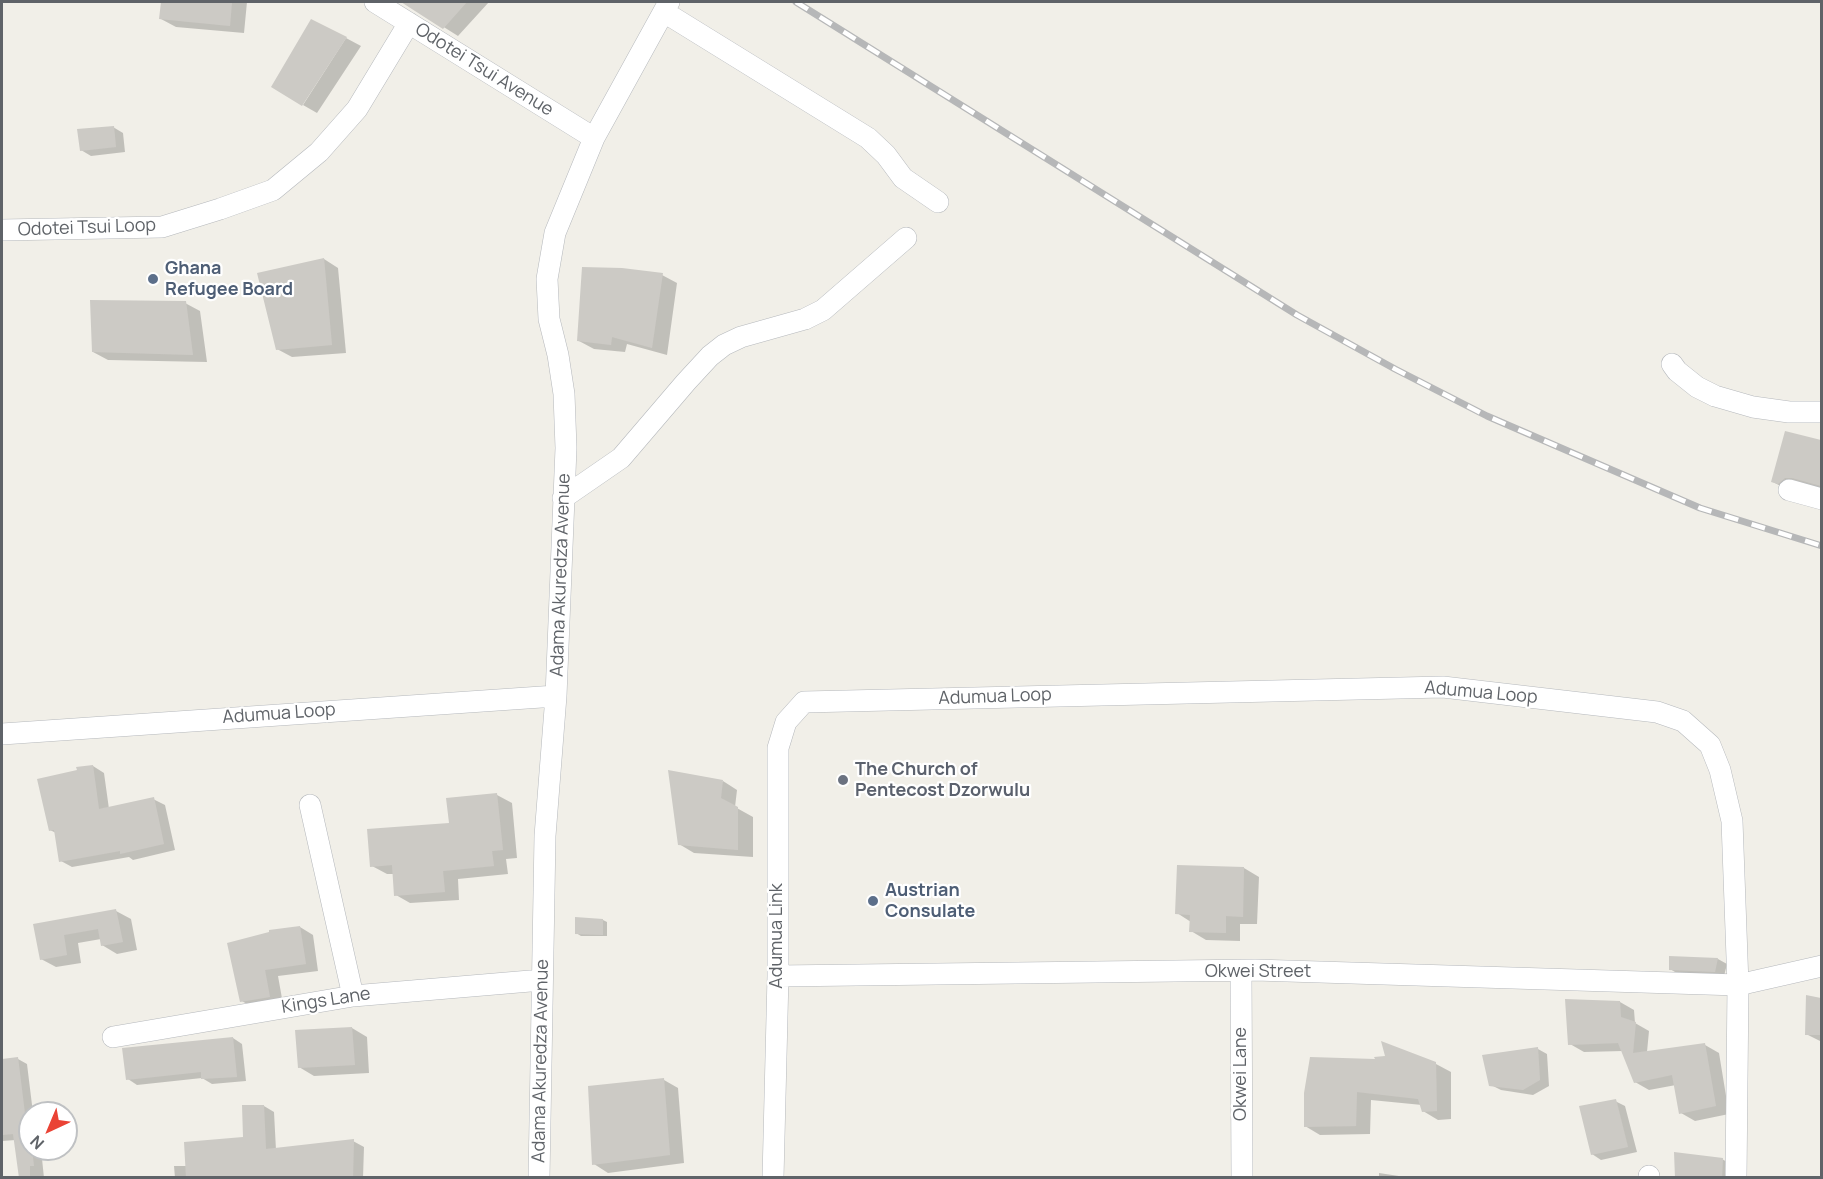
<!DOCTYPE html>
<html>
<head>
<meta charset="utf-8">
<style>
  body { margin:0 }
  #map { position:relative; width:1823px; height:1179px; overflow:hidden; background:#f1efe8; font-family:Manrope,sans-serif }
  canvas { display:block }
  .frame { position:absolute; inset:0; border:3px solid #5f6368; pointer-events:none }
  .north { position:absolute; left:18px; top:1101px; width:60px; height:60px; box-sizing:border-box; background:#fff; border:2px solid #bfc1c3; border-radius:50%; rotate:224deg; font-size:16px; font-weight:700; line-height:24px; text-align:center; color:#5f6368 }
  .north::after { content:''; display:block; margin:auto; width:21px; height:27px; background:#ea4335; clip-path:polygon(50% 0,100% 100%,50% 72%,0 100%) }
</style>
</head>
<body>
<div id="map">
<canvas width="1823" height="1179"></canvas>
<div class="frame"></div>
<div class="north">N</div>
</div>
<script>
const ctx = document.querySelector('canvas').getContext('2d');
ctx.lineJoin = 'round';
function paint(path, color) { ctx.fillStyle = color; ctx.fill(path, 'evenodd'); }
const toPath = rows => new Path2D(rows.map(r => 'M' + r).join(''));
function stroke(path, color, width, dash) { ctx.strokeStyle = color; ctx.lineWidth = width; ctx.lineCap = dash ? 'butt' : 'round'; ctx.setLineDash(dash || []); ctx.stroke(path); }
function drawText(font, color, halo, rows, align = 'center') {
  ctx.font = font + ' Manrope,sans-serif'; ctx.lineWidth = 4.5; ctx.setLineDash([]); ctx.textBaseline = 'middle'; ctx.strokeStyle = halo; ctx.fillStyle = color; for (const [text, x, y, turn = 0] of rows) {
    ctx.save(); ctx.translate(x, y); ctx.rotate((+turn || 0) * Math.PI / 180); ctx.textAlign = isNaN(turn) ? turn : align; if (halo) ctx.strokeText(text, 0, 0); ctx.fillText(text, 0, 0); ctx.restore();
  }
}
paint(toPath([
  [162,2,247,2,244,33,176,27,161,19],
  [404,2,489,2,458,36],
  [346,38,361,46,317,113,303,105],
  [113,127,123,133,125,152,91,156,81,150],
  [324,259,338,268,346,353,292,357,277,349],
  [662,275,677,283,667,355,627,344,625,352,594,349,579,341],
  [185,303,200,311,207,362,108,360,93,352],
  [1786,433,1822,442,1822,489,1788,490,1773,482],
  [93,766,104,773,109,809,153,799,165,805,175,850,133,860,129,857,72,867,61,861,56,833,50,830],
  [723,781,737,790,735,807,753,817,753,857,694,853,679,844],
  [497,795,512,803,517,858,506,859,508,874,458,879,459,900,410,903,396,895,394,874,387,874,372,866,450,825],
  [1178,866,1244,868,1259,877,1257,924,1240,924,1240,941,1206,940,1191,931,1191,922,1177,913],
  [116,911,131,919,137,950,117,954,102,945,101,939,78,943,81,963,56,967,41,959,34,926],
  [603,920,607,922,607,936,581,936,576,933],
  [300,927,313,935,318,971,278,976,283,1004,255,1009,242,1001,229,944],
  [1718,959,1727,964,1724,976,1680,975,1670,969],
  [1807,997,1822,999,1822,1042,1806,1034],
  [1620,1002,1634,1010,1635,1023,1649,1031,1647,1052,1705,1045,1719,1053,1729,1114,1695,1121,1681,1113,1676,1085,1649,1090,1635,1082,1623,1051,1584,1052,1570,1044],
  [352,1028,367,1037,369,1073,314,1076,299,1067,297,1031],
  [233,1038,242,1044,246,1081,212,1084,202,1078,137,1085,128,1079],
  [1538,1049,1547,1054,1549,1086,1533,1095,1501,1090,1491,1085],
  [18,1059,27,1064,33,1113,30,1113,30,1149,41,1149,44,1178,21,1178,16,1140,2,1141,2,1061],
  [1436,1064,1451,1072,1451,1119,1438,1120,1423,1111,1422,1105,1371,1100,1370,1134,1320,1135,1305,1126,1305,1093],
  [664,1080,678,1088,684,1163,608,1173,594,1164],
  [1615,1101,1625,1106,1637,1152,1601,1160,1592,1154],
  [264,1106,274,1112,276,1150,353,1141,364,1147,363,1178,175,1178,174,1166,187,1166,245,1138],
  [1722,1159,1737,1168,1737,1178,1677,1178],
  [1379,1173,1412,1178,1379,1178]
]), '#0003');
paint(toPath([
  [161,2,232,2,230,26,159,19],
  [401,2,467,2,443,29],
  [311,19,347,37,302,106,271,87],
  [114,126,116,147,80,151,77,129],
  [324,258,332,345,276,350,257,273],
  [582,267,622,268,663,273,652,348,612,337,611,345,577,341],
  [90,300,186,301,193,355,92,352],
  [1785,431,1821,440,1821,486,1792,478,1785,478,1778,484,1771,482],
  [93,765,99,809,154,797,164,844,120,854,120,851,59,862,54,830,49,831,37,779,77,770,76,767],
  [668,770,723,780,721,798,738,807,738,850,678,845],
  [497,793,503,850,492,851,494,866,443,871,445,892,394,896,392,865,370,867,367,829,449,823,446,798],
  [1177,865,1244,867,1243,917,1226,916,1226,933,1189,932,1190,915,1175,914],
  [116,909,123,942,101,946,98,929,64,935,67,955,40,960,33,924],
  [575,917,603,919,603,935,575,934],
  [300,926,306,964,265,970,270,997,240,1002,227,943,269,932,269,930],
  [1669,956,1718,958,1715,972,1669,970],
  [1806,995,1821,998,1821,1035,1805,1035],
  [1565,999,1620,1001,1621,1017,1636,1022,1633,1053,1705,1043,1716,1106,1679,1114,1672,1075,1634,1083,1618,1043,1568,1045],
  [352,1027,355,1065,298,1068,295,1030],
  [233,1037,237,1077,201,1079,201,1072,126,1080,122,1048],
  [1381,1041,1436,1062,1437,1111,1422,1112,1418,1099,1357,1092,1356,1126,1304,1127,1304,1093,1310,1057,1375,1059,1374,1057,1385,1056],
  [1538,1047,1540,1080,1523,1090,1489,1086,1482,1055],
  [18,1057,26,1122,30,1122,30,1149,32,1149,34,1166,30,1166,30,1177,22,1178,19,1178,13,1134,2,1135,2,1059],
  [664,1078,670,1155,592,1165,588,1086],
  [1616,1099,1628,1147,1591,1155,1579,1106],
  [242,1105,264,1105,266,1149,354,1139,353,1178,186,1178,184,1142,243,1137],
  [1674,1152,1723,1158,1722,1178,1675,1178]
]), '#cccac5');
const minor = toPath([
  [375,2,594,138],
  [664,12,868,138,886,155,903,178,938,202],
  [2,230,162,227,220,209,273,190,319,152,357,109,409,23],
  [1672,364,1677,371,1697,387,1715,396,1753,407,1789,412,1822,412],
  [1789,490,1822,499],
  [563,498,621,458,686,382,710,356,724,345,741,337,805,319,823,310,906,238],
  [2,734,556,696],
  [310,805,353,996],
  [1241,971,1242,1178],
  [778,976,1255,970,1738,985,1822,966],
  [113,1037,353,996,542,980],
  [539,1178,545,836,556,696,566,448,564,394,558,355,549,319,547,279,555,233,594,138,669,2],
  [773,1178,778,976,778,748,786,722,804,702,1443,687,1657,712,1683,721,1710,745,1720,770,1732,821,1738,985,1736,1178],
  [1649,1178,1649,1176]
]);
stroke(minor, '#b5b8bc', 22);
stroke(minor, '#fff', 21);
const rail = toPath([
  [796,2,1297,315,1395,369,1487,416,1700,508,1822,546]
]);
stroke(rail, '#b6b7b8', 7);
stroke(rail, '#fff', 4.5, [14]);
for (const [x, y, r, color] of [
  [153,279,6,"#5c6f8a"],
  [843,780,6,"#6b7280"],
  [873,901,6,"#5c6f8a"]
]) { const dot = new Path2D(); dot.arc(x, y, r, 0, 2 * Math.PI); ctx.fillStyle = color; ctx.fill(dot); stroke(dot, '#fff', 2); }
drawText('18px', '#5f6368', '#fff', [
  ["Odotei Tsui Avenue",484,70,32],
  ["Odotei Tsui Loop",87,228,-2],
  ["Adama Akuredza Avenue",561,575,-88],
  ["Adumua Loop",1481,693,5],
  ["Adumua Loop",995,697,-2],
  ["Adumua Loop",279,714,-4],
  ["Adumua Link",777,936,-90],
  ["Okwei Street",1258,972],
  ["Kings Lane",326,1001,-9],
  ["Adama Akuredza Avenue",541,1061,-89],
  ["Okwei Lane",1241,1074,-90]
]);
drawText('bold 18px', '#4e5e75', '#fff', [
  ["Ghana",165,269],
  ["Refugee Board",165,290],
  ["Austrian",885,891],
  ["Consulate",885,912]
], 'left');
drawText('bold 18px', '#5b616d', '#fff', [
  ["The Church of",855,770],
  ["Pentecost Dzorwulu",855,791]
], 'left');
</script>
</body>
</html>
